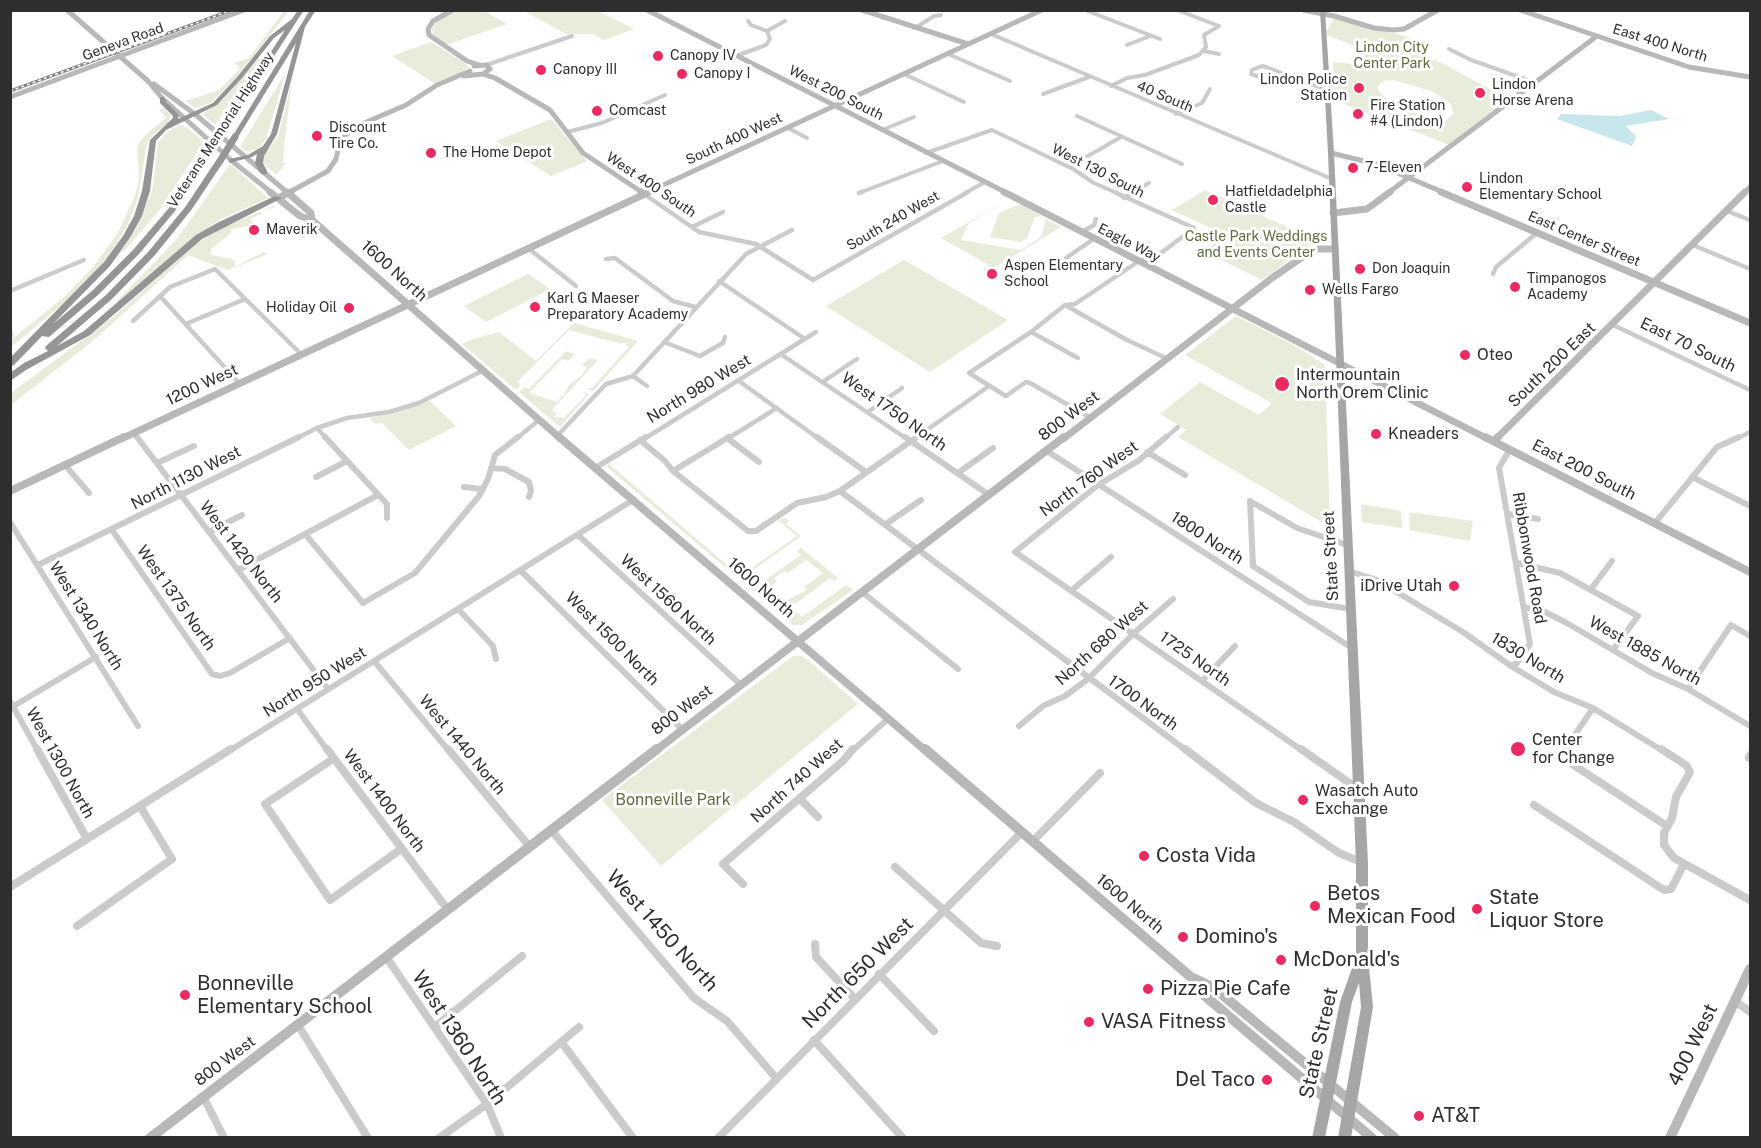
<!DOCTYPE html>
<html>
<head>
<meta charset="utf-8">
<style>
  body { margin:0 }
  #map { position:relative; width:1761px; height:1148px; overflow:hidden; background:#fff; font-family:"Public Sans",sans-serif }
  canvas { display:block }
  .frame { position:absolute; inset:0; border:12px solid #2e2e2e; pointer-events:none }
</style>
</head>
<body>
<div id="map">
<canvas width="1761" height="1148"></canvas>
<div class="frame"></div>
</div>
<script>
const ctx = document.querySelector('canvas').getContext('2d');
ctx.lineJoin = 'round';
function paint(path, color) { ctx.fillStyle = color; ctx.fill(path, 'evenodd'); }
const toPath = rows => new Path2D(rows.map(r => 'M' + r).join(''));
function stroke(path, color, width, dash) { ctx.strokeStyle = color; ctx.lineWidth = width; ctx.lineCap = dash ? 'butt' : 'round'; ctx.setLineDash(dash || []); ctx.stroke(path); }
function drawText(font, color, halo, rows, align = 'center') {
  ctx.font = font + ' "Public Sans",sans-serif'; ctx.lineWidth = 6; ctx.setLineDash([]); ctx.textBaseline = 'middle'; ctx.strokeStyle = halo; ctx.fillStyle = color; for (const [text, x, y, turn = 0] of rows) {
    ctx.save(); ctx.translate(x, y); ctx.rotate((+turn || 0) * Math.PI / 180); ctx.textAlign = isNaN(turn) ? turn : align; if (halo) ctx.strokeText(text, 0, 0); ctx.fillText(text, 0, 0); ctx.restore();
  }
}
paint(toPath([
  [284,11,289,11,235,79,211,103,195,108,185,101,219,90,239,70,239,67,234,63,249,58],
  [458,11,484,11,507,24,446,45,433,35,432,29,437,20],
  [524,11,598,11,634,29,604,40,593,34,566,34],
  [1334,18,1412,38,1422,56,1440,62,1512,101,1452,146,1336,101,1333,62,1361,65,1367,62,1362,49,1325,34],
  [1393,80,1431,91,1445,99,1451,105,1454,113,1442,124,1414,109,1400,109,1379,92,1377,87,1383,81],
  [431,42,462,61,469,67,460,73,434,83,392,56],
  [258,59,260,59,215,125,203,114,222,101],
  [286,72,266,139,258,149,248,152,240,147],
  [292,80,284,147,283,163,286,163,276,175,264,164,262,157,278,137],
  [164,108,171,115,169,120,171,122,155,133,147,143,138,198,128,224,113,249,96,271,69,299,11,347,11,340,64,297,94,266,118,233,136,193,139,176,137,151,138,145,145,135,166,118,159,110],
  [551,119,587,161,551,176,496,141],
  [179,125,186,127,204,142,158,212,125,250,117,255,138,225,152,191,158,143,166,133],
  [230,164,268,198,219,220,186,245,118,304,115,303,177,239],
  [1205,190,1316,240,1262,280,1203,251,1225,235,1172,210],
  [1009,199,969,223,961,240,1021,250,1041,237,1046,219,1061,227,994,268,941,238],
  [1020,204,1042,216,1035,217,1027,238,1021,242,990,237,999,213],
  [273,206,276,207,261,211,262,214,250,219,253,222,247,226,231,229,231,233,211,249,211,255,232,259,236,262,234,264,236,266,264,252,268,254,228,270,188,255,94,340,11,405,11,393,111,319,195,244,224,227],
  [904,260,1008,320,930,372,826,306],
  [528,274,550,289,486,322,464,306],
  [1236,316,1292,344,1325,365,1330,527,1178,437,1186,430,1160,414,1200,382,1259,415,1272,403,1185,355],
  [574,323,638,341,593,391,586,388,592,388,629,347,626,345,627,343,618,343,569,330,517,382,521,384,516,390,462,344,473,339,499,332,536,361],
  [566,351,575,354,568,361,562,359,529,393,557,402,561,397,559,396,563,396,569,385,582,375,587,367,582,365,589,358,598,360,552,410,557,413,554,417,564,418,586,395,582,392,589,394,560,427,519,392,525,387,529,389],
  [430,401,456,426,409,450,381,422,375,424,369,418,398,412],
  [608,463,740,576,797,536,778,520,785,518,789,521,786,524,801,536,749,573,761,583,801,555,797,551,801,548,838,578,834,581,830,578,791,607,802,617,846,585,853,590,802,625,793,625,607,467],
  [806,560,823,573,804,587,807,590,785,601,772,592,773,591,769,587,777,581,774,578,784,571,787,573],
  [1361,504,1401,511,1402,528,1362,522],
  [1409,512,1473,521,1470,541,1410,530],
  [793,656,801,656,808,660,858,704,661,866,602,800]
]), '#e8ecdb');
paint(toPath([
  [1651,110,1669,119,1626,126,1636,136,1632,146,1557,119,1561,114,1620,116]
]), '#c7e7ed');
stroke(toPath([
  [10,326,13,337]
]), '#c7e7ed', 1.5);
stroke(toPath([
  [1085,10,1160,39],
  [1177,10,1219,26],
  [748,21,751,25,767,31],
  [915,28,934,16,941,15],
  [991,34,1332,179],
  [1127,45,1150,36],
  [1449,49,1471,60,1536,83],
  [1204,51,1219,54],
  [948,54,1010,81],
  [736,56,766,45,770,39,767,31,785,21],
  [486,65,572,36],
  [1262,66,1266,67,1300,80,1279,84,1251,74,1252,70,1262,66],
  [904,74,964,102],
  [1300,80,1327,90],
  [1111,86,1127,78,1145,75,1199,55,1206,47,1204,35,1219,26],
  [1043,94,1089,77],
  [1176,114,1202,103,1210,89],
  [1077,116,1182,164],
  [788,128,807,138],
  [882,130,914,117],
  [567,132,602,123,665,95],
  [926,153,992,130,1073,169,1094,183,1117,193],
  [1069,167,1121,137],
  [859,193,943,161],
  [965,193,985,182],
  [1132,193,1149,183]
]), '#cbcbcb', 4);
stroke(toPath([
  [859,193,862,192],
  [644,194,699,232,756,244,813,280,968,192],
  [1124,198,1134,192],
  [1727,211,1750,220],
  [692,227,723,212],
  [1082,232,1094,225,1096,219],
  [1693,245,1750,269],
  [528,248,576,286],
  [1066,258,1095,238],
  [606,259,615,258,673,301,695,307],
  [1493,274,1496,267,1538,232],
  [719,281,805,339],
  [10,291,84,260],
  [160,296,238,382],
  [1065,305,1125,339,1168,359],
  [133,321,170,287,215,269,300,353],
  [186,324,245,299],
  [1613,325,1750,390],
  [1031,332,1078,358],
  [664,342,700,356,723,343,725,337],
  [782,355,907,439],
  [633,376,647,386],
  [739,381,819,439],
  [824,381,857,359],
  [868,412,902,388],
  [1091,418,1030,383,1026,382,1006,396,969,373,1031,332,1065,305,1075,304,1139,261,1161,253,1194,228,1114,192],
  [317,428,327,439],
  [133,432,138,439],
  [557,436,606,384,633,376,746,254,792,230],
  [295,439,317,428,347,418,389,412,419,403,482,371],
  [516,439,539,420],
  [644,439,816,332],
  [727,439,777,408],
  [914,439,989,386],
  [1164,439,1178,427],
  [1736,439,1750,432]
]), '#cbcbcb', 4.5);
stroke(toPath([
  [137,437,328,689],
  [325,437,387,504,387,518],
  [817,437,866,472],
  [905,437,989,495],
  [1166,437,1138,461,1098,485,1015,552,1303,751],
  [727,438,759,462],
  [640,440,665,461,673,471,748,531,756,531,797,503,826,497,840,491,917,437],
  [1510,449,1499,468,1530,644,1517,663,1511,666],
  [1047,451,1352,648],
  [1147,452,1185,475],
  [157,463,194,446],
  [65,465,89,493],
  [491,468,505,469,529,482,531,491,529,497],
  [595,468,646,437],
  [673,471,729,437],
  [958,473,993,448],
  [316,477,347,461],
  [1692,477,1750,506],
  [464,487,482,489],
  [840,491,1187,751],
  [1250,501,1253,566,1309,602,1350,609],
  [1250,501,1297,528,1347,545],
  [1508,514,1538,519],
  [10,522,138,726],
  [1655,523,1717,447,1739,437],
  [886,524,921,500],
  [112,530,212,674,220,676,230,673,290,638],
  [209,532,242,515],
  [305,534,363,603,415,573,479,496,488,479,495,455,518,437],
  [578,535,741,685],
  [1517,563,1560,573,1638,616,1613,650],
  [38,565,299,437],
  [238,570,378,495],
  [520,570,682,729],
  [1349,571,1377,580,1463,632,1511,666,1554,692,1593,708,1663,751],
  [1591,589,1612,561],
  [1072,590,1111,557],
  [862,592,958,669],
  [1524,607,1545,612,1565,622,1652,673,1688,689,1750,726],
  [458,609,493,646,496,659],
  [374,661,449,751],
  [1203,680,1235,646],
  [1688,689,1731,625,1750,636],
  [10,701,38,751],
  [12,707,96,657],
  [297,709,328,751],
  [1019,726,1043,706,1065,696,1088,679,1134,633,1173,599],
  [229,751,633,500],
  [852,751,888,719],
  [1568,751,1568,745,1593,708]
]), '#cbcbcb', 6);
stroke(toPath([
  [37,749,87,839],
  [327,749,448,910],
  [448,749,530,847],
  [1185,749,1256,803,1294,822,1339,853,1361,862],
  [1301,749,1358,789],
  [1568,749,1572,764,1667,826],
  [1661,749,1686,765,1690,772,1676,797,1672,818,1664,833,1664,845,1674,858,1750,900],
  [1749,758,1750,755],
  [333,759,265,804,330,900,401,849],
  [800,799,818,817],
  [1534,805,1664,890,1671,889,1684,864],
  [551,830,694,998,727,1021,776,1078],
  [1032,842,1100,773],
  [895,867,981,943,997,946],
  [743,884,723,864,843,761,853,749],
  [10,887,231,749],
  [77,926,172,859,140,806],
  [815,944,816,957,855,999],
  [387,958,487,1104,501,1138],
  [879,974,934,1031],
  [1735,1001,1750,1012],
  [298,1025,368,1138],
  [435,1027,522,956],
  [814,1040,903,1138],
  [562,1043,633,1138],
  [203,1096,224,1138],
  [439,1138,487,1104,579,1027],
  [718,1138,1021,833]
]), '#cbcbcb', 8);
stroke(toPath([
  [67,10,148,81,162,98,232,161,272,193],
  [453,10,433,21,428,29,429,35,467,61,479,65],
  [647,10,1007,193],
  [862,10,968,44],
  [1303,10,1334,16,1374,28,1393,30,1404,29,1438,10],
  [1520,10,1689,67,1750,77],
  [483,74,495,78,550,110,583,153,643,193],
  [464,76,483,74,490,69,486,65,474,66],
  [154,84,196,115,288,193],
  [10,97,244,10],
  [1331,153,1376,164,1445,193],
  [288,193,328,171,336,159,340,140,355,127,406,105,437,85,470,71],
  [646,193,1042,10],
  [1388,193,1597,36],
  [1744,193,1750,187]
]), '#b8b8b8', 5);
stroke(toPath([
  [270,192,300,216,312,220,561,439],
  [287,192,311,213,312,220],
  [641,192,644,194],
  [1004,192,1488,439],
  [1441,192,1750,323],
  [278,198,291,192],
  [1333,213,1367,209,1390,192],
  [121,439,649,192],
  [1063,439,1272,278,1314,249,1335,249],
  [1496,439,1745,192]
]), '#b8b8b8', 7);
stroke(toPath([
  [559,437,926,751],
  [1485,437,1750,572],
  [1494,441,1498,437],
  [10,491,124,437],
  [655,751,1064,437]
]), '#b8b8b8', 8);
stroke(toPath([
  [925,749,1192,978,1205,996,1372,1138],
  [1193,978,1214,988,1395,1138],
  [150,1138,657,749],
  [1670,1138,1750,969]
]), '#b8b8b8', 10);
paint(toPath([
  [1320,10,1325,10,1334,153,1368,863,1368,957,1373,1007,1351,1138,1338,1138,1361,1007,1359,983,1352,1002,1325,1138,1312,1138,1340,1002,1356,957,1356,863,1328,153,1320,10]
]), '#a6a6a6');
paint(toPath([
  [298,10,304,10,226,130,221,129,285,30,274,38,242,78,217,105,166,130,156,141,150,191,142,216,131,236,110,266,53,324,92,291,133,250,169,208,208,150,212,150,214,151,175,211,139,254,98,295,49,337,42,336,14,365,10,366,10,358,104,262,123,236,134,216,142,191,150,140,173,118,173,116,160,103,160,97,164,97,166,102,179,115,178,119,213,103,238,76,270,36,292,19,298,10],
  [310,10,316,10,305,27,277,134,264,156,263,163,268,173,264,175,260,173,255,163,257,154,252,157,229,163,229,159,248,155,263,146,271,134,296,43,238,137,235,139,232,137,310,10],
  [217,159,224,161,192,209,155,255,112,299,57,346,84,331,196,235,219,222,275,196,282,198,202,239,90,335,26,370,10,381,10,373,24,363,48,351,45,348,46,346,106,295,149,251,186,206,217,159]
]), '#959595');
const rail = toPath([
  [10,91,232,10]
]);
stroke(rail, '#838383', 3);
stroke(rail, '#fff', 1.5, [3]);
stroke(toPath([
  [210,151,224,129],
  [220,161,235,137]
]), '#959595', 7);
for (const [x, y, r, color] of [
  [658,56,6,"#ed2962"],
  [541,70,6,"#ed2962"],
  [682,74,6,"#ed2962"],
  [1359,88,6,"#ed2962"],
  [1480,93,6,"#ed2962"],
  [597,111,6,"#ed2962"],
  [1358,114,6,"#ed2962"],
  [317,136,6,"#ed2962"],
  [431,153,6,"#ed2962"],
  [1353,168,6,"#ed2962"],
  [1467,187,6,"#ed2962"],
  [1213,200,6,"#ed2962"],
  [254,230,6,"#ed2962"],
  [1360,269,6,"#ed2962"],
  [992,274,6,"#ed2962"],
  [1515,287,6,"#ed2962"],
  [1310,290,6,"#ed2962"],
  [535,307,6,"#ed2962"],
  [349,308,6,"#ed2962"],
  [1465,355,6,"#ed2962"],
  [1282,384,8,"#ed2962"],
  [1376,434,6,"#ed2962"],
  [1454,586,6,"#ed2962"],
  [1518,749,8,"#ed2962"],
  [1303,800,6,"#ed2962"],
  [1144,856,6,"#ed2962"],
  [1315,906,6,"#ed2962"],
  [1477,909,6,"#ed2962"],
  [1183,937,6,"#ed2962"],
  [1281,960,6,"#ed2962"],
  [1148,989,6,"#ed2962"],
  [185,995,6,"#ed2962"],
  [1089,1022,6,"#ed2962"],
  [1267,1080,6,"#ed2962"],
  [1419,1116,6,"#ed2962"]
]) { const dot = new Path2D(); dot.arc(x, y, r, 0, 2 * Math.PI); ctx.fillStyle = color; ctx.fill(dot); stroke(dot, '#fff', 2); }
drawText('14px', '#2e2e2e', '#fff', [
  ["Geneva Road",123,42,-20],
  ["East 400 North",1660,43,17],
  ["West 200 South",836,93,27],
  ["40 South",1165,97,23],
  ["Veterans Memorial Highway",221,130,-57],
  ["South 400 West",734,139,-25],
  ["West 130 South",1098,171,27],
  ["West 400 South",651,185,34],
  ["South 240 West",893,221,-30],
  ["East Center Street",1584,239,23],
  ["Eagle Way",1129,243,27]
]);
drawText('14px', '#5c6c3a', '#fff', [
  ["Lindon City",1392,48],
  ["Center Park",1392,64],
  ["Castle Park Weddings",1256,237],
  ["and Events Center",1256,253]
]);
drawText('14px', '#2e2e2e', '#fff', [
  ["Canopy IV",670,56],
  ["Canopy III",553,70],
  ["Canopy I",694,74],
  ["Lindon Police",1347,80,"right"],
  ["Station",1347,96,"right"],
  ["Lindon",1492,85],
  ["Horse Arena",1492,101],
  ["Fire Station",1370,106],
  ["#4 (Lindon)",1370,122],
  ["Comcast",609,111],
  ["Discount",329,128],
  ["Tire Co.",329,144],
  ["The Home Depot",443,153],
  ["7-Eleven",1365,168],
  ["Lindon",1479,179],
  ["Elementary School",1479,195],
  ["Hatfieldadelphia",1225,192],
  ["Castle",1225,208],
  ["Maverik",266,230],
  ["Aspen Elementary",1004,266],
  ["School",1004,282],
  ["Don Joaquin",1372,269],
  ["Timpanogos",1527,279],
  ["Academy",1527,295],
  ["Wells Fargo",1322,290],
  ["Karl G Maeser",547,299],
  ["Preparatory Academy",547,315],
  ["Holiday Oil",337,308,"right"]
], 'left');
drawText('16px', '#2e2e2e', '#fff', [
  ["1600 North",394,271,42],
  ["East 70 South",1688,345,26],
  ["South 200 East",1552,365,-44],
  ["1200 West",202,385,-25],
  ["North 980 West",699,389,-31],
  ["West 1750 North",894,412,35],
  ["800 West",1069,416,-37],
  ["East 200 South",1584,470,27],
  ["North 1130 West",186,478,-27],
  ["North 760 West",1089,479,-36],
  ["1800 North",1207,538,33],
  ["West 1420 North",241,552,52],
  ["State Street",1331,556,-93],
  ["Ribbonwood Road",1529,558,80],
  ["1600 North",761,588,41],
  ["West 1375 North",176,598,55],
  ["West 1560 North",668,600,43],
  ["West 1340 North",86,616,58],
  ["West 1500 North",612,639,45],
  ["North 680 West",1102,643,-42],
  ["West 1885 North",1645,651,29],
  ["1830 North",1528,658,31],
  ["1725 North",1195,659,35],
  ["North 950 West",315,682,-32],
  ["1700 North",1143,703,36],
  ["800 West",682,710,-37],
  ["West 1440 North",462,745,50],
  ["West 1300 North",60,763,61],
  ["North 740 West",797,781,-42],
  ["West 1400 North",384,801,53],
  ["1600 North",1130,904,40],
  ["800 West",225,1061,-37]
]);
drawText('16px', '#2e2e2e', '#fff', [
  ["Oteo",1477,355],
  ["Intermountain",1296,375],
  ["North Orem Clinic",1296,393],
  ["Kneaders",1388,434],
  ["iDrive Utah",1442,586,"right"],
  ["Center",1532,740],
  ["for Change",1532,758],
  ["Wasatch Auto",1315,791],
  ["Exchange",1315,809]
], 'left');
drawText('16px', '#5c6c3a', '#fff', [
  ["Bonneville Park",673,800]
]);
drawText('20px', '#2e2e2e', '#fff', [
  ["Costa Vida",1156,856],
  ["Betos",1327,894],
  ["Mexican Food",1327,917],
  ["State",1489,898],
  ["Liquor Store",1489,921],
  ["Domino's",1195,937],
  ["McDonald's",1293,960],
  ["Bonneville",197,984],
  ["Elementary School",197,1007],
  ["Pizza Pie Cafe",1160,989],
  ["VASA Fitness",1101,1022],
  ["Del Taco",1255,1080,"right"],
  ["AT&T",1431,1116]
], 'left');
drawText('20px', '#2e2e2e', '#fff', [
  ["West 1450 North",662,931,48],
  ["North 650 West",858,973,-45],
  ["West 1360 North",459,1038,57],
  ["State Street",1319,1043,-77],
  ["400 West",1693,1045,-64]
]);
</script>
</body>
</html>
